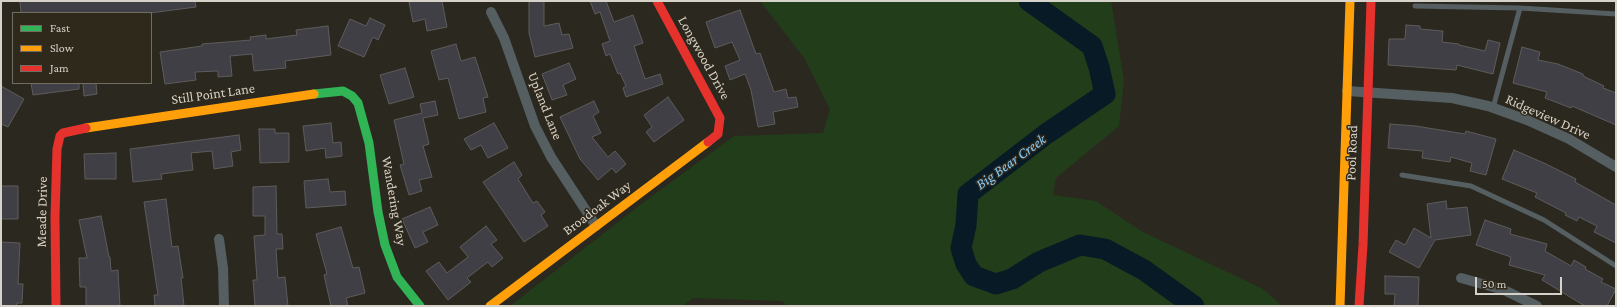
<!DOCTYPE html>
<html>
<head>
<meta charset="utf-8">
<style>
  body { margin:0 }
  #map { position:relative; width:1617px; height:307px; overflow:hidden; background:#2b2820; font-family:"Crimson Pro",serif }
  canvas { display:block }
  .frame { position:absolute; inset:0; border:2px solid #d6d2ca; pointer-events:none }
  .legend { position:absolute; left:12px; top:12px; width:140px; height:72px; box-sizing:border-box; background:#2f291c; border:1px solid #726d62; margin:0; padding:5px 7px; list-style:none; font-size:12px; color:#d6d2ca }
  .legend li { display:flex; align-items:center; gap:8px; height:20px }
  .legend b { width:20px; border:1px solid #726d62 }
  .scale { position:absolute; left:1475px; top:277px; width:87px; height:18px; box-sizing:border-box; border:2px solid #d6d2ca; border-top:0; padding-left:5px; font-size:12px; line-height:14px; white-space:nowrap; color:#d6d2ca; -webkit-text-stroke:3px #2f291c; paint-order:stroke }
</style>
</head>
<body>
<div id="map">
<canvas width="1617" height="307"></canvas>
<div class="frame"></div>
<ul class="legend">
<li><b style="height:5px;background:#30b455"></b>Fast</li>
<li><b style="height:5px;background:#ff9f0a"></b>Slow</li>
<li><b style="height:5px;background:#e5322d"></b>Jam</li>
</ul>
<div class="scale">50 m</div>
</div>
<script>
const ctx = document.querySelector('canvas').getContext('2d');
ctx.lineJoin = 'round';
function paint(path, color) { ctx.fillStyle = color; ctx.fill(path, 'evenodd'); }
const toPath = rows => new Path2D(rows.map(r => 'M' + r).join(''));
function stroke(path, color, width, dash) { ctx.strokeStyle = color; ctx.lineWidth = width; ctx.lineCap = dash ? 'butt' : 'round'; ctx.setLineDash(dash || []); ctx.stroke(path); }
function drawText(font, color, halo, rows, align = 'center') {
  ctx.font = font + ' "Crimson Pro",serif'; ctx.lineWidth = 3; ctx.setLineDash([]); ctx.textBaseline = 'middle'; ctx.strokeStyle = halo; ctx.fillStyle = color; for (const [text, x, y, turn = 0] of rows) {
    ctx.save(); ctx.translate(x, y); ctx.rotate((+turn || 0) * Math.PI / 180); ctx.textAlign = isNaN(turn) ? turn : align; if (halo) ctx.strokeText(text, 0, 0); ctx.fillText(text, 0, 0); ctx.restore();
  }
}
paint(toPath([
  [760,1,1111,1,1124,80,1119,126,1056,178,1053,195,1096,201,1141,231,1263,289,1282,306,787,306,782,301,693,298,683,306,510,306,644,202,734,136,823,133,830,109,805,59]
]), '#223d19');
stroke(toPath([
  [1029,1,1092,46,1099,67,1105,94,1046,134,968,194,966,225,961,248,966,264,974,276,996,284,1012,279,1039,262,1080,245,1105,249,1144,270,1194,306]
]), '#081a26', 21);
const building = toPath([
  [20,1,195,1,196,7,150,13,21,13,20,1],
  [415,1,442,1,447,27,427,31,425,19,413,22,409,2,415,1],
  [529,1,544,1,544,26,559,23,562,35,569,34,573,48,535,57,529,33,529,1],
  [590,1,606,1,614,22,633,15,643,43,634,46,645,79,660,74,663,84,626,97,623,88,626,86,620,73,618,74,610,54,606,56,602,44,610,41,600,12,595,14,590,1],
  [740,10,756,54,760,53,774,92,786,89,788,98,796,97,798,107,773,112,775,124,758,127,751,90,745,74,730,80,725,66,740,60,732,42,715,48,706,22,740,10],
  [370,18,385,25,378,40,373,37,364,57,338,46,350,19,366,26,370,18],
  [1406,25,1420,26,1420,29,1443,31,1442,42,1459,44,1459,45,1485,51,1488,40,1500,43,1493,74,1457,65,1456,70,1388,65,1389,39,1405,39,1406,25],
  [328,26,331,55,285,61,286,68,254,71,252,54,230,56,232,76,218,77,218,71,195,72,196,80,165,84,160,52,202,46,202,44,251,40,250,37,266,35,266,39,297,35,296,30,328,26],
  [456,44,461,61,475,57,488,97,483,98,486,112,459,119,448,78,439,80,431,51,456,44],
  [1522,47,1540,52,1538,60,1558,64,1583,74,1583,76,1604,86,1603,88,1616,93,1616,125,1572,106,1571,108,1545,98,1547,92,1513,83,1522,47],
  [569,63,576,79,563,85,567,95,552,100,542,74,569,63],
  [405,68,414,97,389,104,380,75,405,68],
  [31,83,79,83,79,89,33,95,31,83],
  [83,83,96,83,97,94,84,96,83,83],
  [1,86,24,99,8,127,1,124,1,86],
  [668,97,684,120,654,142,646,132,652,127,644,115,668,97],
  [435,101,438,115,423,118,429,144,423,146,432,177,419,180,422,191,409,195,400,165,404,164,394,120,422,113,420,104,435,101],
  [594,101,599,112,593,116,601,133,592,137,608,157,615,151,626,164,616,173,612,168,598,180,580,159,560,117,594,101],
  [331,123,333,143,341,142,342,156,326,158,325,148,306,151,303,126,331,123],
  [494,123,508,148,488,158,481,145,471,150,464,139,494,123],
  [1390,124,1416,126,1465,134,1466,131,1496,139,1486,175,1470,171,1472,163,1451,157,1450,162,1422,158,1423,151,1388,148,1390,124],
  [259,129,275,129,275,133,289,133,289,162,260,163,259,129],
  [239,135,241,150,231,152,233,166,214,169,212,151,191,153,193,170,161,174,162,179,133,182,130,149,239,135],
  [1514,150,1546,164,1576,179,1575,182,1616,205,1616,243,1594,232,1597,226,1579,217,1577,221,1565,215,1566,213,1535,197,1537,193,1502,179,1514,150],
  [116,153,116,179,85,179,84,154,116,153],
  [514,162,522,175,518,179,533,203,537,201,545,212,541,215,548,226,524,242,483,182,514,162],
  [328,179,330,192,345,191,346,205,306,208,304,181,328,179],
  [1,186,18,186,18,219,1,219,1,186],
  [276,186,277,234,282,234,283,249,276,249,278,278,285,277,288,306,255,306,253,280,257,280,254,236,265,235,265,216,253,216,253,187,276,186],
  [166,199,172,247,178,246,183,278,181,278,184,306,155,306,154,295,158,295,144,202,166,199],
  [1446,201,1447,209,1467,207,1471,235,1435,240,1419,268,1389,252,1396,240,1405,245,1414,228,1431,238,1427,204,1446,201],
  [430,207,438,225,423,232,428,242,415,248,402,219,430,207],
  [101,216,109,257,110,257,111,271,118,270,120,306,86,306,86,287,80,287,79,258,87,258,79,220,101,216],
  [1485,220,1511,229,1510,234,1547,244,1545,251,1571,266,1574,260,1586,267,1585,269,1603,279,1601,282,1616,289,1607,306,1585,306,1542,280,1545,275,1509,265,1511,257,1476,245,1485,220],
  [486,226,497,240,491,244,503,258,492,267,488,262,467,278,471,282,448,300,426,271,439,262,447,273,468,257,460,247,486,226],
  [341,227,353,268,359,267,365,293,346,298,348,306,331,306,324,275,327,274,316,234,341,227],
  [1,242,20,243,18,284,23,284,22,303,17,303,16,306,1,306,1,242],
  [1385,276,1419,277,1418,306,1394,306,1395,294,1385,294,1385,276]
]);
paint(building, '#403f46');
stroke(building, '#5e5c5b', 1);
stroke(toPath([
  [1415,6,1520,8,1616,14],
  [1493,108,1520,8],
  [1402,175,1471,186,1544,220,1616,266]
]), '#555e60', 5);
stroke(toPath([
  [491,12,504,38,535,126,551,157,596,226],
  [1347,91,1452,98,1488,106,1527,120,1569,139,1616,167],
  [219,239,223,268,224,306],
  [1461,278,1504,290,1537,306]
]), '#555e60', 10);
stroke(toPath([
  [314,94,343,91,352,96,358,103,369,143,378,212,385,245,397,277,420,306]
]), '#30b455', 9);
stroke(toPath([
  [86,128,314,94],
  [490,306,708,142],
  [1340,306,1350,1]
]), '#ff9f0a', 9);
stroke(toPath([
  [657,1,720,118,718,134,708,142],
  [56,306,55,217,57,149,60,136,63,133,86,128],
  [1359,306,1363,245,1371,1]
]), '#e5322d', 9);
drawText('14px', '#d6d2ca', '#2f291c', [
  ["Longwood Drive",704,58,61],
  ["Still Point Lane",213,94,-8],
  ["Upland Lane",545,106,68],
  ["Ridgeview Drive",1548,117,24],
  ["Pool Road",1352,153,-88],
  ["Wandering Way",394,201,80],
  ["Broadoak Way",597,208,-37],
  ["Meade Drive",42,212,-89]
]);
drawText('italic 15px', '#84cbfc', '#2f291c', [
  ["Big Bear Creek",1011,162,-36]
]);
</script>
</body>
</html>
